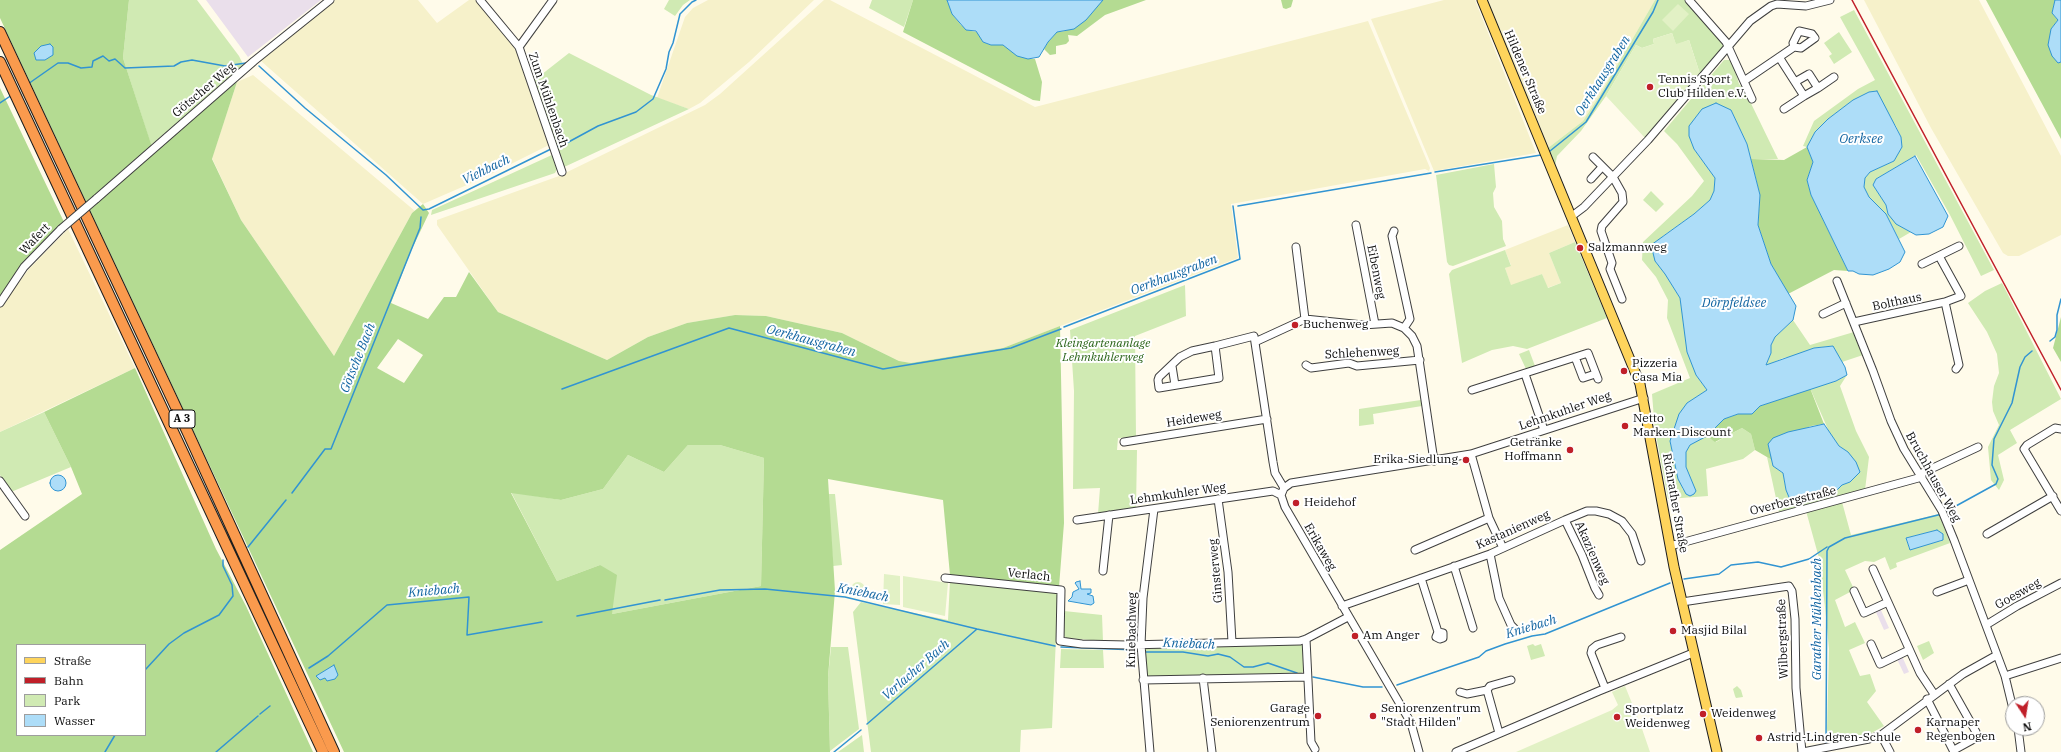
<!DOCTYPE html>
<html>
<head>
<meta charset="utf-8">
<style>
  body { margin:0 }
  #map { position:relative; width:2061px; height:752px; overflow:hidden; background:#fffbea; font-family:"IBM Plex Serif",serif }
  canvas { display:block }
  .legend { position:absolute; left:16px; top:644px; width:130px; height:92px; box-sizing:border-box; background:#fff; border:1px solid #9e9e9e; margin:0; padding:5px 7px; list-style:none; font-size:12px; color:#0c0c0c }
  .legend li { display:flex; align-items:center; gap:8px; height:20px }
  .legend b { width:20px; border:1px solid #9e9e9e }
  .north { position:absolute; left:2005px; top:696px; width:40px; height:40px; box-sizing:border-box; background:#fff; border:1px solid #9e9e9e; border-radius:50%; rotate:168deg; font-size:11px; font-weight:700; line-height:16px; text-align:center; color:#0c0c0c }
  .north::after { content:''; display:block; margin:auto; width:14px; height:18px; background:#c01f29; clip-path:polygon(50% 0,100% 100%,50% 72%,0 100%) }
</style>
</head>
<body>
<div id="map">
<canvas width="2061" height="752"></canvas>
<ul class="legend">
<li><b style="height:5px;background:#fed45c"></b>Straße</li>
<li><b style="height:5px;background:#c01f29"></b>Bahn</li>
<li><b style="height:11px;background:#d0eab3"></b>Park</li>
<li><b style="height:11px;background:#adddf8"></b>Wasser</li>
</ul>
<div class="north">N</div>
</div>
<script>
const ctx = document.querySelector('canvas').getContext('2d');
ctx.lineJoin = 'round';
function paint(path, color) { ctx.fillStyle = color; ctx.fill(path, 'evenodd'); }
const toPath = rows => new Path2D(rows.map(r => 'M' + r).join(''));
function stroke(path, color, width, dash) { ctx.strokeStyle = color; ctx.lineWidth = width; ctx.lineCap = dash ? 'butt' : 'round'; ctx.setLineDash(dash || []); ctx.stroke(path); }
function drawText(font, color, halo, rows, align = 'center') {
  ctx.font = font + ' "IBM Plex Serif",serif'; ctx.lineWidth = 4; ctx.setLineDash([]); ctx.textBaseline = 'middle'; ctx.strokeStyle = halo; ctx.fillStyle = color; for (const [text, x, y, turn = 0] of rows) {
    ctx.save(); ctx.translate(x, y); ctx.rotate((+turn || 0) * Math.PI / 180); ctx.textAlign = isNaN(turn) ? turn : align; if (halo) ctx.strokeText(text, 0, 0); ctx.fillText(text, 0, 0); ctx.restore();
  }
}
paint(toPath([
  [206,0,321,0,248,57],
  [1880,608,1889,628,1884,630,1875,610],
  [1902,656,1909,672,1904,674,1897,659]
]), '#eadfeb');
paint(toPath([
  [335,0,418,0,437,23,469,0,476,0,517,49,549,145,483,178,423,204,261,61],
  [708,0,814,0,749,62,700,103,689,109,657,98,685,17,693,8],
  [824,0,830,0,1035,107,1368,21,1430,168,1429,171,1425,169,1231,204,1238,258,1003,348,911,363,899,361,842,333,766,316,735,315,687,323,648,337,607,360,498,312,437,225,437,220,559,176,705,105,720,94],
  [1444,0,1475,0,1536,153,1434,171,1371,19],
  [1485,0,1655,0,1600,95,1583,121,1548,148,1531,103,1521,85],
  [1864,0,1979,0,2061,156,2061,235,2019,256,2008,256,2003,253,1931,128],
  [253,75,415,211,412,213,334,356,241,220,212,158,237,82],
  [1568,225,1575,242,1549,253,1561,283,1547,288,1542,274,1511,286,1505,268,1511,265,1505,250],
  [68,229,135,368,0,432,0,307,29,269]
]), '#f6f1ca');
paint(toPath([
  [129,0,197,0,239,56,244,66,151,145,123,58],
  [669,0,690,0,683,5,675,16,664,9],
  [872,0,913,0,904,27,869,8],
  [1655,0,1687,0,1724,43,1724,47,1700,74,1689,40,1676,45,1672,33,1653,39,1654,44,1642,48,1636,45,1606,96,1581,131,1557,156,1555,166,1548,148,1583,121,1600,95],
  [1854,10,1994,270,1981,276,1950,215,1916,155,1876,179,1873,185,1886,205,1888,214,1900,226,1911,232,1899,239,1886,214,1869,197,1864,187,1865,178,1870,172,1894,161,1902,147,1901,137,1896,126,1869,92,1853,100,1828,119,1815,132,1807,147,1803,146,1814,121,1858,89,1875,80,1840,17],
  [1839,32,1852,52,1834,64,1829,56,1832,54,1824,43],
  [569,53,651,95,689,109,562,168,532,82],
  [1724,60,1732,60,1739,84,1744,89,1778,159,1751,159,1747,144,1731,110,1694,149,1715,178,1714,191,1710,200,1694,214,1663,236,1655,261,1665,273,1680,298,1686,337,1696,375,1707,390,1687,403,1670,441,1675,467,1683,490,1693,485,1686,467,1686,452,1690,445,1698,439,1707,436,1716,442,1742,428,1751,434,1755,450,1743,459,1706,469,1708,496,1668,499,1655,430,1652,394,1690,378,1667,318,1668,300,1656,277,1642,260,1643,242,1692,196,1704,181,1677,144,1664,131],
  [554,154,558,167,555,173,431,215,432,210],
  [1494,164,1496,187,1493,193,1494,207,1502,221,1503,239,1506,246,1453,266,1449,265,1447,262,1436,175],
  [1651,191,1664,204,1656,212,1643,200],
  [1575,242,1607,318,1527,349,1513,346,1492,350,1462,363,1449,274,1452,270,1505,250,1511,266,1505,268,1511,285,1542,274,1548,288,1561,283,1549,253],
  [2002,283,2061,399,2010,430,2017,443,1998,455,2004,480,1999,490,1991,480,1988,447,1999,425,1993,411,1992,402,1994,386,1999,373,1997,354,1987,332,1968,303,1985,291],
  [1185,285,1186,316,1135,336,1136,437,1118,438,1117,450,1137,450,1136,509,1098,514,1100,488,1073,489,1074,391,1070,330],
  [1793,320,1810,345,1854,332,1863,355,1842,362,1832,346,1814,348,1795,356,1783,358,1766,366,1771,353,1771,345,1775,337],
  [1529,350,1535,366,1526,369,1519,354],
  [1847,375,1840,386,1856,431,1869,457,1865,490,1779,512,1767,457,1772,460,1773,466,1783,473,1786,490,1827,492,1836,491,1842,485,1850,482,1848,452,1839,446,1830,434,1810,388,1836,381],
  [1421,400,1422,406,1373,414,1374,424,1359,426,1359,409],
  [44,412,71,467,11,492,0,475,0,432],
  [688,445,720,445,764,458,761,586,612,614,600,565,557,581,511,492,561,500,603,489,628,455,664,472],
  [828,494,835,494,842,565,833,566],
  [1842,502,1851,535,1939,514,1950,543,1896,563,1897,567,1890,570,1885,557,1874,562,1865,561,1845,570,1853,587,1852,591,1835,600,1845,627,1855,622,1865,643,1849,650,1860,676,1870,674,1876,691,1867,702,1884,726,1868,735,1829,742,1827,729,1829,649,1825,607,1819,558,1806,511],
  [1937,530,1943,538,1941,541,1909,548,1906,538],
  [950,580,1058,592,1052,728,1021,730,1020,752,871,752,853,612,861,602,948,620],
  [1064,611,1102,615,1103,641,1066,638,1062,634],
  [1929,641,1934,653,1923,660,1917,646],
  [1301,643,1304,646,1304,671,1299,675,1145,677,1144,649,1146,647],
  [1533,644,1535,646,1541,644,1545,656,1531,660,1527,646],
  [831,647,848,647,859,729,830,751,828,677],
  [1061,649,1103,650,1104,668,1060,668],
  [1737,686,1741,690,1743,697,1736,698,1735,696,1733,689],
  [862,735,864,752,838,752]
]), '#d0eab3');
paint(toPath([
  [0,0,129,0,123,58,153,150,237,82,212,159,241,220,334,356,412,213,423,204,429,213,411,251,391,303,428,319,444,297,456,297,469,272,498,312,607,360,648,337,687,323,735,315,766,316,842,333,899,361,911,363,1003,348,1060,326,1064,523,1059,587,950,575,943,500,828,479,835,591,828,677,830,752,344,752,0,18],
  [398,339,423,355,404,383,377,368],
  [688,445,720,445,764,458,761,586,612,614,617,575,600,565,557,581,511,493,561,500,603,489,628,455,664,472],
  [913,0,947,0,952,14,961,25,971,31,978,32,983,42,991,45,1003,45,1028,59,1035,59,1042,82,1040,101,1033,100,903,32],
  [1103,0,1146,0,1105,15,1077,36,1068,35,1069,41,1066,44,1056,46,1056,54,1050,55,1044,49,1048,42,1057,32,1065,31],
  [1281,0,1293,0,1291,7,1286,9,1283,8],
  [1986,0,2055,0,2052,13,2058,20,2051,29,2058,63,2061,62,2061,139],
  [0,88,64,222,0,299],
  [1807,147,1813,162,1807,180,1811,195,1848,271,1834,270,1788,294,1771,264,1758,225,1760,195,1751,159,1784,160],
  [2061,317,2061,362,2053,348],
  [135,368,216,549,246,606,313,752,0,752,0,550,82,494,71,467,44,412],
  [17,645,145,645,145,735,17,735],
  [1810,388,1824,424,1811,426,1768,444,1772,460,1755,450,1751,434,1742,428,1715,442,1707,436,1724,419,1738,414,1752,414,1760,406]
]), '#b4db92');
paint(toPath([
  [1678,4,1689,14,1673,31,1662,20],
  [1672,33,1676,44,1689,40,1700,74,1645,138,1606,96,1636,45,1642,48,1654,44,1653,39],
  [884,574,900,576,900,605,883,604],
  [903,576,948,583,945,616,903,607],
  '851 589a7 7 0 1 1 14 0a7 7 0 1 1-14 0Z',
  [1625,686,1640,723,1650,752,1516,752,1612,710,1618,705,1612,692]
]), '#e2f1c5');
const water = toPath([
  [947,0,1103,0,1086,20,1074,29,1057,32,1048,42,1039,57,1028,59,1017,56,1003,45,991,45,983,42,976,31,966,30,952,14,947,0],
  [2055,0,2061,0,2061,62,2058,63,2052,56,2048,45,2051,29,2058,20,2052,13,2055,0],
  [50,44,53,47,53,55,45,60,36,60,34,53,41,46,50,44],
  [1877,91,1901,137,1902,147,1894,161,1870,172,1865,178,1864,187,1869,197,1886,214,1905,252,1900,262,1889,269,1873,275,1859,274,1853,271,1848,271,1811,195,1807,180,1813,162,1807,147,1815,132,1828,119,1853,100,1869,92,1877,91],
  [1716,103,1731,110,1747,144,1760,195,1758,225,1771,264,1796,306,1793,320,1775,337,1771,345,1771,353,1766,365,1814,348,1833,346,1845,367,1847,375,1836,381,1760,406,1752,414,1738,414,1724,419,1707,436,1690,445,1686,452,1686,467,1696,491,1694,494,1690,496,1686,494,1678,479,1670,441,1679,414,1687,403,1707,390,1696,375,1687,352,1680,298,1665,274,1655,261,1651,245,1694,214,1710,200,1714,191,1715,178,1694,149,1689,136,1689,126,1702,109,1716,103],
  [1915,156,1948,216,1943,227,1929,234,1916,235,1896,224,1888,214,1886,205,1873,185,1876,179,1915,156],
  [1824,424,1839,446,1848,452,1856,462,1860,472,1850,482,1842,485,1836,491,1791,502,1786,490,1783,473,1773,466,1768,444,1773,438,1788,432,1824,424],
  '50 483a8 8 0 1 1 16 0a8 8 0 1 1-16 0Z',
  [1937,530,1943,534,1943,540,1910,550,1906,538,1937,530],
  [1080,581,1081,589,1091,589,1091,593,1087,594,1093,596,1094,603,1091,605,1068,601,1072,597,1073,592,1079,589,1075,583,1076,582,1080,581],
  [334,665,338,675,335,679,327,681,325,678,320,680,316,676,334,665]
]);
paint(water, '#adddf8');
stroke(water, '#3194d2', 1);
stroke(toPath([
  [259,66,305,108,386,175,423,210,429,209,551,149],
  [28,84,58,63,68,63,81,68,92,67,93,61,103,56,109,61,115,59,125,68,174,66,181,62,192,60,225,66,246,63],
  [0,103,12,95],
  [556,147,563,145,598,126,636,112,653,99,666,69,669,52,673,43,680,14,692,2,696,0],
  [1550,151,1586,122,1653,12,1658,0],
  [1435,172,1541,155],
  [1238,206,1431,173],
  [1064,327,1240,259,1233,206],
  [2050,341,2055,337,2057,330,2057,315,2061,299],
  [562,389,729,328,883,369,1011,348,1061,329],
  [292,493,325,449,331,449,420,228,421,217],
  [1945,512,1996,484,1998,479,1992,465,1994,439,2012,403,2020,367,2025,357,2032,351],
  [248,547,286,500],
  [1684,579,1719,574,1731,565,1758,562,1781,567,1809,559,1827,547],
  [665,600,720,590,765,589,845,597,977,629,1055,646],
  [577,616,660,600],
  [1061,647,1137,650],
  [1146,652,1183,652,1208,656,1218,654,1230,657,1244,667,1253,667,1268,663,1297,673],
  [309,668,328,656,387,605,469,597,467,635,542,622],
  [145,670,169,644,184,633,219,615,233,596,232,585,223,566,223,560],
  [1313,677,1363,687,1382,687],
  [1397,685,1479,657,1486,651,1505,644,1532,636,1545,634,1670,583],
  [260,714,270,706],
  [867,724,977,629],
  [1826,744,1827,551,1829,547,1845,538,1942,514],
  [105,752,115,735],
  [216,752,258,716],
  [834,752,861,730]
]), '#3194d2', 1.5);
const minor = toPath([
  [480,0,519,47,562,172],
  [1689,0,1726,42,1752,99],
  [519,47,553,0],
  [1779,57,1795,82],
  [1809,74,1818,88,1804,96,1795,82,1809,74],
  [1744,81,1794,47,1801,48,1815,38,1812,34,1799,31,1793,43,1794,47],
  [1818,88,1834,77],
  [1784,109,1804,96],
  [1593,157,1613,177,1622,193,1623,202,1602,226,1601,231,1612,263,1610,269,1622,299],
  [1591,179,1602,167],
  [96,199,254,61,330,0],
  [1572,216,1584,207,1648,140,1750,21,1771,6,1777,4,1806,6,1830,0],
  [1356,225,1375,324],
  [1394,231,1392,236,1410,319,1404,328],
  [1296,247,1305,319],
  [1922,264,1959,246],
  [1837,281,1873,371,1891,421,1904,449,1942,511,1954,540,2005,676,2013,709],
  [1945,302,1959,365,1956,369],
  [0,303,24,267,61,229],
  [1823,314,1846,303],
  [1854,322,1945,302,1961,296,1939,256],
  [1255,342,1305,319,1363,325,1392,323,1404,328,1412,336,1417,346,1434,461],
  [1215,346,1219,378,1159,388,1158,380,1159,377,1180,357,1192,351,1215,346,1254,336,1273,462,1275,473,1284,488],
  [1575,357,1583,378,1595,374],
  [1306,365,1311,368,1349,363,1357,366,1420,360],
  [1172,366,1175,385],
  [1525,374,1544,430],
  [1472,390,1588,353,1598,379],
  [2061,429,2055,428,2027,445,2024,449,2061,511],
  [1124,442,1267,419],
  [1471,454,1489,518,1503,548],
  [1920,474,1978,447],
  [0,481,25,516],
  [1284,488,1291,483,1471,454,1644,398],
  [1284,488,1281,495,1285,507,1411,723,1419,752],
  [1218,499,1228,572,1232,642],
  [1077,520,1273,491,1281,495],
  [1565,520,1582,555,1595,588,1599,595],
  [1987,534,2053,496],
  [1670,546,1922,477],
  [1415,550,1489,518],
  [1490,554,1499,598,1511,625,1516,630],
  [1454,566,1473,628],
  [1873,569,1920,673,1934,694],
  [1103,571,1109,515],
  [945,578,1061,590,1060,641,1082,644,1127,645,1300,641,1306,639,1348,617],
  [1421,578,1438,632,1436,637,1440,639,1443,638,1443,633,1438,632],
  [1854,591,1864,613,1888,602],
  [1937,592,1969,580],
  [1682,602,1789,586,1792,591,1795,619,1796,688,1802,752],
  [1342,606,1490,554,1565,520,1587,511,1596,511,1609,514,1622,521,1632,534,1641,561],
  [1986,625,2017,606,2061,583],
  [1306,639,1311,742,1315,749],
  [1871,644,1880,664,1909,650],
  [2005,676,2061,658],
  [1203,678,1212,752],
  [1143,680,1307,677],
  [1949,684,1976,732],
  [1605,688,1591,653,1592,649,1597,645,1621,637],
  [1487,690,1490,686,1511,680],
  [1460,692,1467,694,1487,690,1499,733],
  [1927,699,1954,752],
  [2018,728,2021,752],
  [1881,735,1890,752],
  [1954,750,1974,739],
  [1150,752,1141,645,1143,598,1154,509],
  [1456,752,1599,691,1693,653],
  [1803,752,1869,739,1881,735,1963,674,1997,655]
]);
const major = toPath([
  [1482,0,1640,384,1674,567,1717,752]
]);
const highway = toPath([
  [0,32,188,433,334,752],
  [0,62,323,752]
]);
stroke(minor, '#3f3f3f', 9);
stroke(major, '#1d1d1d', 11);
stroke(highway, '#1d1d1d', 12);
stroke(minor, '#fff', 7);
stroke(major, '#fed45c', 9);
stroke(highway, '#fa9a4d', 10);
stroke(toPath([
  [1852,0,2061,390]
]), '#c01f29', 1.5);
const minorBridge = toPath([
  [61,229,96,199]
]);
stroke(minorBridge, '#3f3f3f', 9, []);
stroke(minorBridge, '#fff', 7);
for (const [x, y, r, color] of [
  [1650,87,4,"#c01f29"],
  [1580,248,4,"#c01f29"],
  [1295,325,4,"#c01f29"],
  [1624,371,4,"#c01f29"],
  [1625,426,4,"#c01f29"],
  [1570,450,4,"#c01f29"],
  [1466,460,4,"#c01f29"],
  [1296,503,4,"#c01f29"],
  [1673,631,4,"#c01f29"],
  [1355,636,4,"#c01f29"],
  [1703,714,4,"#c01f29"],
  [1318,716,4,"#c01f29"],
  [1373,716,4,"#c01f29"],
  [1617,717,4,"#c01f29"],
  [1918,730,4,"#c01f29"],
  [1759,738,4,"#c01f29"]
]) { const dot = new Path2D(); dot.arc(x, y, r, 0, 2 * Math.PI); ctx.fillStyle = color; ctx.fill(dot); stroke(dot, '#fff', 1.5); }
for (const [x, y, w] of [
  [182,419,26]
]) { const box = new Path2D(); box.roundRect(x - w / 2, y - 9, w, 18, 3); ctx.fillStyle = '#fff'; ctx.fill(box); stroke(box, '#0c0c0c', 1); }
drawText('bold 11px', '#0c0c0c', null, [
  ["A 3",182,419]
]);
drawText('12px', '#0c0c0c', '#fff', [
  ["Hildener Straße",1525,72,67],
  ["Götscher Weg",204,90,-40],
  ["Zum Mühlenbach",548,100,71],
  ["Wafert",35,239,-46],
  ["Eibenweg",1376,272,79],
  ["Bolthaus",1897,302,-12],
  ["Schlehenweg",1362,353,-3],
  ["Lehmkuhler Weg",1565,411,-19],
  ["Heideweg",1194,419,-9],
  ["Bruchhauser Weg",1933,477,61],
  ["Lehmkuhler Weg",1178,494,-8],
  ["Overbergstraße",1793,501,-14],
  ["Richrather Straße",1675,503,80],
  ["Kastanienweg",1513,530,-24],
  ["Erikaweg",1320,547,60],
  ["Akazienweg",1592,553,66],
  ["Ginsterweg",1216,571,-95],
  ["Verlach",1029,575,6],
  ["Goesweg",2018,594,-29],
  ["Kniebachweg",1132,630,-89],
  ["Wilbergstraße",1783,639,-92]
]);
drawText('12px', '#0c0c0c', '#fff', [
  ["Tennis Sport",1658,80],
  ["Club Hilden e.V.",1658,94],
  ["Salzmannweg",1588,248],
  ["Buchenweg",1303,325],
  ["Pizzeria",1632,364],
  ["Casa Mia",1632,378],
  ["Netto",1633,419],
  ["Marken-Discount",1633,433],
  ["Getränke",1562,443,"right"],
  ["Hoffmann",1562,457,"right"],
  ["Erika-Siedlung",1458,460,"right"],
  ["Heidehof",1304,503],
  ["Masjid Bilal",1681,631],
  ["Am Anger",1363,636],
  ["Garage",1310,709,"right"],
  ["Seniorenzentrum",1310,723,"right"],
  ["Seniorenzentrum",1381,709],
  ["\"Stadt Hilden\"",1381,723],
  ["Sportplatz",1625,710],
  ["Weidenweg",1625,724],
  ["Weidenweg",1711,714],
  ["Karnaper",1926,723],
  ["Regenbogen",1926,737],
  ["Astrid-Lindgren-Schule",1767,738]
], 'left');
drawText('italic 12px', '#2b651a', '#fff', [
  ["Kleingartenanlage",1103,344],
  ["Lehmkuhlerweg",1103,358]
]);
drawText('italic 13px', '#1164a1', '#fff', [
  ["Oerkhausgraben",1603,76,-58],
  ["Oerksee",1861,139],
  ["Viehbach",486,170,-26],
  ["Oerkhausgraben",1174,275,-21],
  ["Dörpfeldsee",1734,303],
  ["Oerkhausgraben",811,341,15],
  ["Götsche Bach",358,358,-68],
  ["Kniebach",434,591,-5],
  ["Kniebach",863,593,11],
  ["Garather Mühlenbach",1817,619,-90],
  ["Kniebach",1531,627,-17],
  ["Kniebach",1189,644,2],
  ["Verlacher Bach",916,670,-41]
]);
</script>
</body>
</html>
